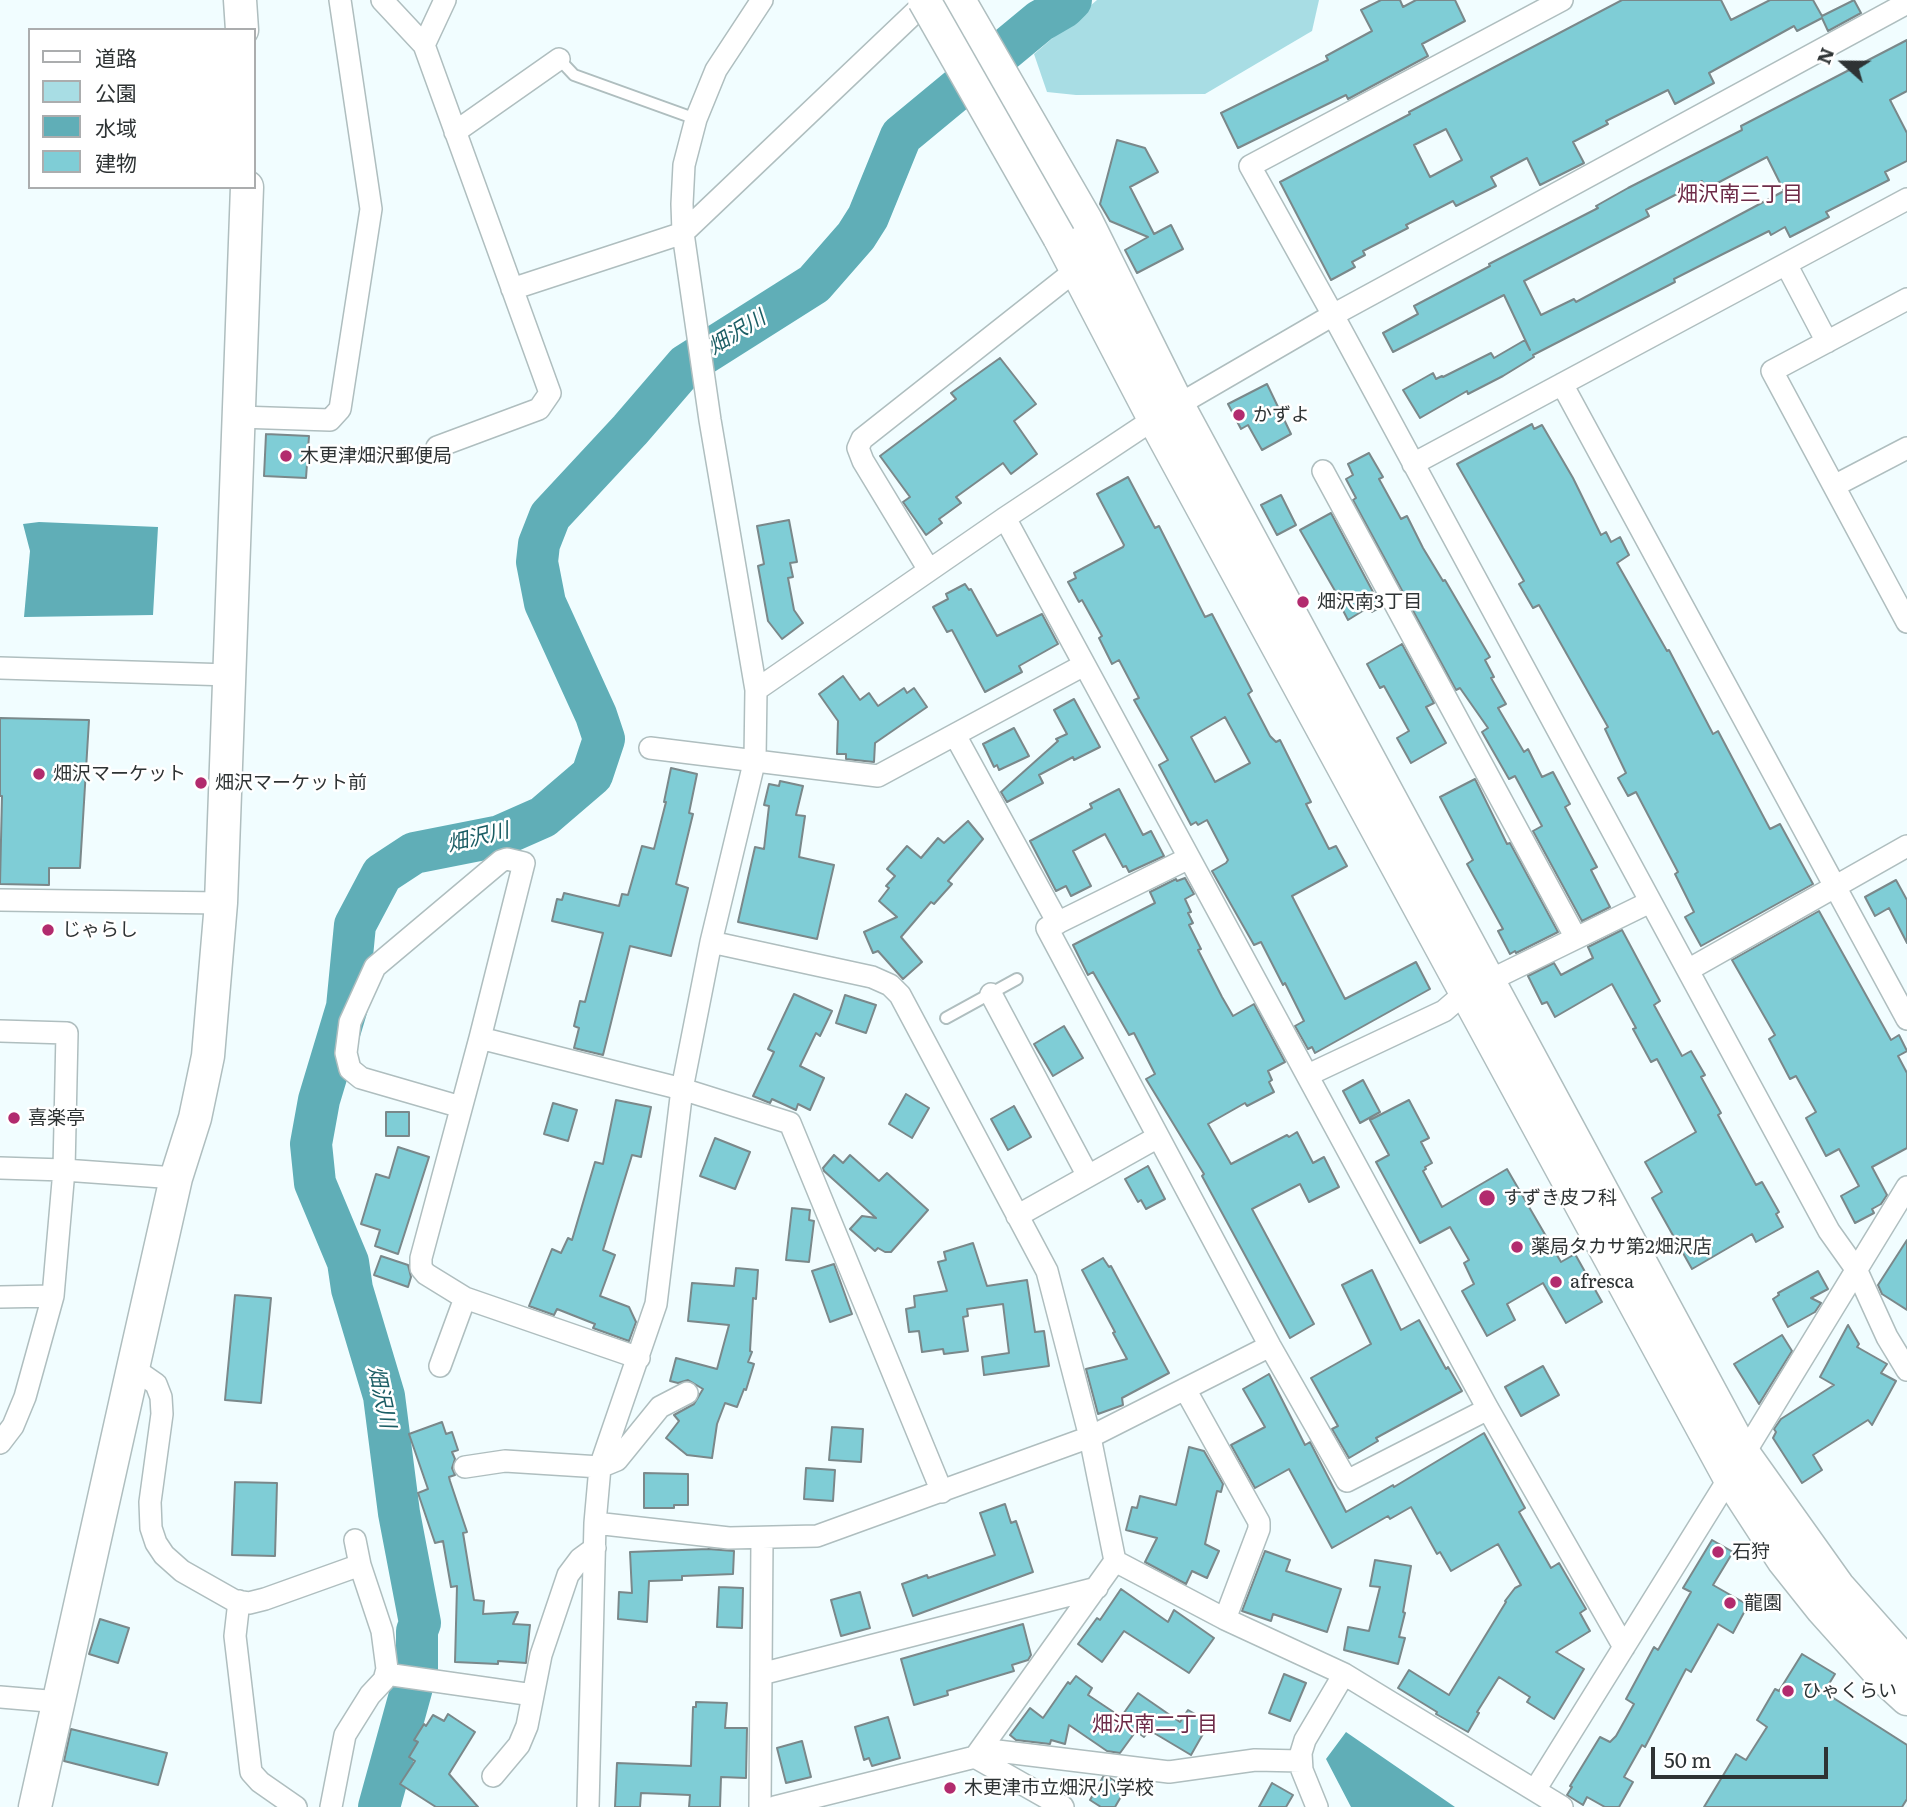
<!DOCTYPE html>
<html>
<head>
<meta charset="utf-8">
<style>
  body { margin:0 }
  #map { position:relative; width:1907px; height:1807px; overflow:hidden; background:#f1fdff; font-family:Literata,"Noto Sans JP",serif }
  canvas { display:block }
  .legend { position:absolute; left:28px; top:28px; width:228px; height:161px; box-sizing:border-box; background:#fff; border:2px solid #abadae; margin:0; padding:9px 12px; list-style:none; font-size:21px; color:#2e3334 }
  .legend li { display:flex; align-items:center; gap:14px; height:35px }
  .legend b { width:35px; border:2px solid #abadae }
  .north { position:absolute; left:1809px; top:28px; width:70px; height:70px; -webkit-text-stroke:5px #fff; paint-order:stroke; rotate:291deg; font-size:19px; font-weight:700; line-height:28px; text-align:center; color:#2e3334 }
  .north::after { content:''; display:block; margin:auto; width:24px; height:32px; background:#2e3334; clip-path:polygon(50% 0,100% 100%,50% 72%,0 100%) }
  .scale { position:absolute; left:1651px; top:1747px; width:177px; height:32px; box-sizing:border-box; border:4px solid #2e3334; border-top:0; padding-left:9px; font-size:21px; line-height:24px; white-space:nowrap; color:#2e3334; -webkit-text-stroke:5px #fff; paint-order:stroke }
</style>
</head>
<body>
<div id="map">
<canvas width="1907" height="1807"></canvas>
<ul class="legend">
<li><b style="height:9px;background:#fff"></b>道路</li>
<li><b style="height:19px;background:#a8dde4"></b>公園</li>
<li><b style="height:19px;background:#60aeb7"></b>水域</li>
<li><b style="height:19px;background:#7fcdd6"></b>建物</li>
</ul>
<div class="north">N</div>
<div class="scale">50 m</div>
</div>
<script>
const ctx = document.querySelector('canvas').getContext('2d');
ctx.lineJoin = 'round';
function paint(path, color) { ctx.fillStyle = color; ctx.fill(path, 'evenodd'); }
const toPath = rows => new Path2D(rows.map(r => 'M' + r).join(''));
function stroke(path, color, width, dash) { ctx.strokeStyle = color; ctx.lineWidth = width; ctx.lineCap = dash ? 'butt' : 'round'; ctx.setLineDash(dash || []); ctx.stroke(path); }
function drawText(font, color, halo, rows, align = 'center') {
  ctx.font = font + ' Literata,"Noto Sans JP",serif'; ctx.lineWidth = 5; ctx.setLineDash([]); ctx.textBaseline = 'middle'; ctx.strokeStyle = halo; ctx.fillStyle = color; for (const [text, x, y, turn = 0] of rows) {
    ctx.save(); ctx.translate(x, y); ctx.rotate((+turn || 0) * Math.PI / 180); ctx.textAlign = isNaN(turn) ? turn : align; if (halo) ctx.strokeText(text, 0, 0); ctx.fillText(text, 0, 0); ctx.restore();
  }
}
paint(toPath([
  [1097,0,1319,0,1312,31,1205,94,1076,95,1047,92,1034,54]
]), '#a8dde4');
paint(toPath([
  [39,522,158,527,153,615,24,617,30,551,23,524],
  [1346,1732,1455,1807,1351,1807,1326,1759]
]), '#60aeb7');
stroke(toPath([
  [379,1807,417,1669,417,1631,420,1623,399,1513,384,1396,352,1289,348,1262,315,1183,311,1144,319,1100,347,1007,355,925,382,874,414,853,500,836,543,817,592,775,604,739,596,715,545,603,537,562,539,544,550,516,630,430,686,365,814,284,856,236,868,217,901,136,1040,21,1064,7,1071,0]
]), '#60aeb7', 42);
const building = toPath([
  [1381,0,1400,0,1403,7,1416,0,1455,0,1465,21,1422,44,1428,56,1348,99,1346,95,1238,148,1221,113,1328,60,1326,56,1372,31,1361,10,1381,0],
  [1622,0,1721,0,1731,20,1770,0,1813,0,1822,16,1854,0,1861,13,1828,31,1822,18,1797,31,1794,26,1709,73,1714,83,1675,104,1668,90,1606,121,1608,124,1573,142,1584,163,1540,185,1527,158,1491,177,1496,186,1456,206,1453,201,1406,225,1408,228,1363,251,1365,255,1352,262,1355,267,1331,280,1280,182,1410,114,1409,112,1622,0],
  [1446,129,1462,160,1430,177,1414,145,1446,129],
  [1907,40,1907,91,1890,100,1907,133,1907,161,1885,172,1889,180,1826,212,1829,217,1790,237,1785,227,1771,235,1769,231,1721,255,1674,279,1675,282,1533,355,1534,357,1503,376,1468,394,1467,391,1420,418,1403,390,1433,373,1436,379,1442,376,1443,377,1491,353,1494,358,1525,340,1530,350,1504,295,1393,352,1383,333,1418,314,1414,306,1490,266,1489,264,1598,208,1596,206,1628,188,1742,130,1741,126,1907,40],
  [1767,157,1784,191,1576,302,1574,299,1541,315,1524,281,1649,216,1646,210,1702,181,1706,189,1767,157],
  [1117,140,1145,148,1158,172,1130,187,1154,234,1171,225,1183,249,1137,273,1125,250,1148,237,1110,221,1100,204,1117,140],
  [1000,358,1036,404,1014,421,1037,454,1011,474,1003,463,956,497,961,503,939,519,942,523,926,535,903,502,910,497,880,456,956,399,951,393,1000,358],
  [1267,384,1291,434,1262,450,1248,425,1241,429,1228,404,1267,384],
  [1532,424,1534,429,1542,425,1573,478,1601,535,1606,532,1611,542,1620,537,1629,555,1617,563,1667,651,1669,650,1713,734,1718,731,1770,829,1780,824,1813,884,1701,946,1685,917,1694,912,1675,874,1678,872,1636,792,1628,796,1618,778,1626,773,1605,729,1608,727,1539,605,1533,608,1519,584,1524,581,1457,464,1532,424],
  [266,434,309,436,306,478,264,476,266,434],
  [1369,453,1383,477,1379,479,1401,519,1407,516,1423,548,1443,581,1445,580,1490,657,1485,660,1494,677,1491,678,1506,704,1498,708,1524,752,1528,749,1542,777,1553,772,1570,804,1565,807,1597,867,1591,870,1610,907,1582,921,1533,831,1542,826,1515,776,1509,779,1482,732,1488,728,1460,688,1456,690,1353,500,1356,498,1346,479,1353,475,1348,464,1369,453],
  [1128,477,1155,528,1159,526,1205,617,1212,614,1252,691,1248,694,1270,736,1276,742,1280,740,1311,802,1306,804,1329,849,1336,846,1347,866,1292,896,1345,999,1416,962,1430,989,1315,1053,1312,1047,1308,1049,1295,1026,1304,1021,1285,983,1283,985,1261,942,1254,945,1212,871,1226,863,1228,860,1207,820,1198,825,1196,822,1191,825,1159,765,1168,760,1134,700,1139,698,1119,660,1112,664,1099,638,1102,636,1082,600,1079,602,1068,582,1076,578,1074,573,1123,547,1124,545,1097,494,1128,477],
  [1225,717,1250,763,1215,782,1191,737,1225,717],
  [1281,495,1296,525,1277,535,1261,505,1281,495],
  [1331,513,1381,607,1372,612,1369,607,1348,620,1336,597,1338,596,1300,530,1331,513],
  [789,520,797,562,790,563,793,577,788,578,794,610,803,623,782,639,768,621,758,566,764,564,757,526,789,520],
  [965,584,969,590,971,589,997,636,1042,614,1058,644,1019,666,1022,672,985,692,952,630,947,632,933,607,948,599,946,594,965,584],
  [1402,644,1434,703,1426,707,1446,743,1411,763,1397,738,1409,731,1384,686,1380,688,1367,664,1402,644],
  [843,676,860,700,869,693,878,706,904,688,907,693,914,688,927,707,875,743,874,762,846,759,846,754,837,754,838,721,819,694,843,676],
  [1074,699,1100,747,1074,760,1073,757,1039,775,1043,783,1007,802,1001,792,1058,741,1056,739,1067,734,1054,710,1074,699],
  [0,718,89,720,80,868,49,868,49,885,0,884,2,796,0,796,0,718],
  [1014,728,1029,756,999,770,997,765,994,767,983,744,1014,728],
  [671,768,697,774,689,813,693,814,676,884,688,888,671,956,630,946,603,1055,574,1048,579,1028,574,1026,580,1001,585,1002,603,933,552,921,557,899,562,900,564,893,619,906,622,894,628,895,642,846,654,849,666,802,664,802,671,768],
  [1475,779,1507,844,1510,843,1558,932,1516,953,1515,951,1510,954,1498,931,1503,929,1467,864,1473,860,1440,797,1475,779],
  [780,781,803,786,796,815,805,816,799,857,834,865,817,939,738,922,755,847,764,849,769,806,764,805,769,784,779,786,780,781],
  [1119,789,1143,835,1151,831,1164,856,1129,872,1126,866,1123,867,1105,834,1073,851,1091,886,1071,896,1066,886,1056,891,1030,841,1092,808,1090,804,1119,789],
  [968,821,983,839,948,881,952,884,934,904,931,902,901,937,922,962,903,979,878,951,873,953,864,932,897,917,879,901,889,888,886,886,895,876,887,869,907,846,921,858,938,838,944,843,968,821],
  [1185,878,1194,894,1185,899,1191,912,1188,913,1193,923,1189,925,1201,949,1198,950,1222,997,1233,1016,1254,1004,1285,1062,1268,1071,1272,1080,1269,1082,1274,1092,1247,1106,1245,1103,1208,1124,1231,1164,1287,1135,1289,1137,1297,1132,1313,1163,1324,1157,1339,1187,1309,1202,1300,1184,1252,1209,1314,1324,1290,1338,1202,1176,1204,1174,1146,1079,1155,1074,1134,1033,1129,1035,1093,972,1088,975,1073,945,1155,903,1150,892,1176,879,1177,881,1185,878],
  [1896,880,1907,900,1907,943,1889,908,1875,916,1865,897,1896,880],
  [1819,911,1891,1040,1899,1035,1907,1051,1898,1056,1907,1073,1907,1148,1872,1167,1887,1195,1881,1204,1872,1209,1874,1213,1855,1223,1841,1196,1859,1186,1839,1149,1826,1156,1806,1118,1816,1112,1796,1076,1790,1079,1769,1039,1775,1035,1732,960,1819,911],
  [1622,930,1660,1001,1654,1005,1682,1056,1691,1051,1705,1075,1701,1077,1721,1113,1718,1115,1756,1185,1762,1182,1779,1212,1776,1214,1783,1227,1756,1242,1752,1234,1692,1269,1652,1198,1662,1192,1645,1162,1696,1132,1657,1059,1651,1062,1633,1029,1636,1028,1612,984,1555,1017,1547,1002,1542,1004,1528,976,1554,963,1561,975,1593,958,1588,947,1622,930],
  [794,994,832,1011,820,1036,816,1033,800,1066,824,1078,810,1110,798,1104,796,1110,772,1099,770,1103,753,1096,774,1052,768,1049,794,994],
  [845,995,876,1005,866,1033,836,1023,845,995],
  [1064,1026,1083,1058,1053,1076,1034,1044,1064,1026],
  [1363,1080,1380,1112,1360,1123,1343,1091,1363,1080],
  [906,1094,929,1108,912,1138,889,1124,906,1094],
  [616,1100,651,1107,641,1157,632,1155,603,1250,615,1255,600,1296,629,1307,636,1322,629,1341,593,1328,595,1324,557,1309,554,1315,529,1306,552,1249,561,1253,568,1238,572,1240,595,1162,603,1164,616,1100],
  [1409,1100,1429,1138,1421,1142,1432,1163,1425,1167,1426,1169,1423,1171,1442,1207,1507,1169,1561,1262,1575,1254,1602,1302,1566,1323,1543,1283,1507,1304,1515,1320,1487,1336,1462,1291,1474,1284,1464,1263,1469,1260,1450,1227,1420,1243,1376,1162,1389,1155,1370,1120,1409,1100],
  [553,1103,577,1110,568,1141,544,1134,553,1103],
  [1014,1106,1031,1137,1008,1150,991,1119,1014,1106],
  [386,1112,409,1112,409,1136,386,1136,386,1112],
  [715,1138,750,1152,735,1189,700,1176,715,1138],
  [398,1147,429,1157,398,1254,375,1246,380,1230,361,1224,376,1174,389,1178,398,1147],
  [834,1155,843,1163,850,1155,879,1181,887,1173,928,1210,891,1252,885,1252,878,1248,875,1251,850,1229,862,1216,876,1218,824,1171,823,1168,834,1155],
  [1148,1166,1165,1199,1146,1209,1141,1200,1138,1202,1125,1179,1148,1166],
  [792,1208,810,1210,809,1220,814,1221,809,1262,786,1260,792,1208],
  [1907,1240,1907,1310,1882,1294,1878,1285,1907,1240],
  [973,1243,987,1286,1027,1280,1035,1332,1044,1331,1049,1366,984,1375,982,1357,1009,1353,1003,1304,967,1309,968,1316,963,1317,968,1351,944,1354,943,1349,922,1352,919,1331,909,1332,906,1309,915,1307,914,1296,947,1291,938,1262,946,1260,944,1252,973,1243],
  [381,1256,408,1265,411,1277,408,1287,374,1275,381,1256],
  [1103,1258,1109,1267,1111,1266,1169,1373,1122,1398,1123,1405,1098,1414,1086,1369,1127,1359,1113,1333,1115,1332,1082,1270,1103,1258],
  [834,1264,852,1314,830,1322,812,1271,834,1264],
  [736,1268,758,1270,756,1299,753,1298,750,1351,752,1352,748,1362,754,1364,746,1390,744,1389,737,1407,725,1403,717,1424,712,1458,687,1455,666,1438,679,1421,674,1415,694,1404,703,1389,688,1380,678,1383,670,1381,676,1358,717,1369,729,1325,688,1321,692,1283,734,1286,736,1268],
  [1372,1270,1401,1330,1419,1320,1446,1369,1448,1367,1462,1391,1376,1438,1378,1441,1349,1458,1332,1429,1338,1426,1311,1378,1371,1344,1342,1285,1372,1270],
  [1818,1271,1828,1289,1811,1298,1821,1303,1815,1312,1788,1327,1773,1299,1779,1295,1778,1293,1818,1271],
  [235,1295,271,1298,261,1403,225,1400,235,1295],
  [1848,1325,1859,1344,1857,1347,1887,1364,1881,1373,1896,1381,1872,1425,1868,1420,1813,1455,1822,1470,1802,1483,1773,1438,1776,1432,1774,1429,1781,1419,1834,1385,1820,1377,1848,1325],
  [1782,1335,1792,1351,1759,1404,1734,1364,1782,1335],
  [1543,1366,1559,1395,1521,1416,1505,1387,1543,1366],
  [1269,1374,1305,1445,1310,1442,1346,1512,1393,1485,1394,1487,1484,1433,1525,1508,1519,1512,1551,1568,1559,1563,1586,1609,1580,1613,1590,1631,1556,1652,1584,1669,1554,1719,1527,1702,1530,1697,1499,1677,1477,1712,1479,1713,1468,1732,1436,1714,1437,1712,1398,1688,1409,1670,1449,1695,1506,1602,1505,1601,1515,1588,1521,1585,1498,1544,1451,1571,1440,1552,1437,1554,1411,1507,1390,1519,1388,1516,1332,1548,1289,1469,1255,1488,1231,1445,1265,1427,1243,1389,1269,1374],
  [442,1422,446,1434,452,1432,458,1450,452,1452,455,1459,452,1468,455,1475,449,1477,450,1481,467,1532,463,1533,474,1600,484,1601,483,1614,518,1612,513,1624,530,1625,526,1663,498,1661,498,1664,455,1662,457,1586,451,1587,443,1541,435,1543,418,1493,428,1489,409,1434,442,1422],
  [832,1427,863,1429,861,1462,829,1460,832,1427],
  [1189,1447,1204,1451,1223,1484,1221,1492,1217,1491,1205,1544,1219,1551,1207,1578,1192,1571,1186,1584,1145,1562,1157,1538,1126,1530,1132,1507,1137,1508,1140,1496,1176,1505,1189,1447],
  [806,1468,835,1470,833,1501,804,1499,806,1468],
  [644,1473,688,1474,688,1505,674,1505,674,1508,644,1508,644,1473],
  [235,1482,277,1483,275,1556,232,1555,235,1482],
  [1005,1504,1011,1523,1016,1521,1033,1572,913,1616,902,1584,927,1575,928,1578,995,1555,980,1513,1005,1504],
  [1712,1540,1733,1552,1713,1585,1748,1605,1733,1633,1718,1624,1691,1672,1686,1669,1645,1747,1642,1745,1624,1777,1633,1782,1619,1807,1605,1807,1587,1797,1583,1805,1567,1795,1572,1787,1570,1786,1600,1737,1610,1742,1616,1736,1634,1704,1626,1699,1654,1647,1658,1650,1691,1592,1683,1588,1712,1540],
  [708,1549,734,1551,733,1574,682,1576,682,1580,649,1581,647,1622,618,1619,619,1592,632,1593,630,1552,708,1549],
  [1265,1551,1290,1560,1286,1571,1341,1589,1327,1632,1273,1614,1271,1621,1242,1611,1265,1551],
  [1375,1560,1411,1566,1403,1612,1405,1613,1399,1637,1405,1638,1398,1664,1344,1650,1348,1627,1369,1631,1380,1587,1370,1586,1375,1560],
  [719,1587,743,1588,742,1628,717,1627,719,1587],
  [1121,1589,1168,1622,1174,1610,1214,1638,1189,1673,1124,1631,1102,1662,1078,1644,1097,1618,1100,1620,1121,1589],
  [860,1592,870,1628,841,1636,831,1600,860,1592],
  [100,1619,129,1628,118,1663,89,1654,100,1619],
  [1023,1624,1031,1655,1028,1660,1012,1665,1014,1671,947,1691,948,1695,914,1705,901,1659,1023,1624],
  [1802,1654,1835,1674,1824,1692,1907,1745,1907,1799,1902,1807,1704,1807,1736,1754,1746,1760,1767,1727,1757,1720,1775,1689,1779,1691,1802,1654],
  [1284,1674,1306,1683,1290,1721,1269,1713,1284,1674],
  [1076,1676,1092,1688,1088,1695,1121,1717,1138,1693,1180,1722,1188,1710,1204,1719,1203,1722,1208,1725,1191,1755,1149,1730,1144,1737,1136,1731,1120,1753,1107,1751,1069,1725,1065,1744,1051,1740,1050,1744,1016,1740,1010,1735,1030,1708,1043,1718,1068,1682,1070,1684,1076,1676],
  [696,1702,727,1703,725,1728,747,1728,746,1778,721,1777,720,1807,689,1807,690,1795,641,1793,640,1807,615,1807,617,1763,691,1766,693,1707,696,1707,696,1702],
  [448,1714,475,1732,449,1774,478,1807,436,1807,400,1784,415,1761,409,1757,418,1742,414,1740,424,1724,426,1726,433,1715,444,1721,448,1714],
  [888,1717,900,1758,872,1766,869,1758,864,1760,855,1727,888,1717],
  [71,1729,167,1753,158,1785,64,1761,71,1729],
  [802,1741,811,1777,786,1783,777,1748,802,1741],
  [1103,1777,1110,1778,1126,1788,1115,1807,1101,1807,1090,1800,1103,1777],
  [1272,1783,1293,1795,1286,1807,1259,1807,1272,1783]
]);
paint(building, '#7fcdd6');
stroke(building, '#7a888a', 2);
const lane = toPath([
  [559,59,574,75,696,119],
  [946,1018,1017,979]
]);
const street = toPath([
  [382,0,424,45,550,393,539,409,437,447],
  [1562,0,1250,166,1333,315,1829,1231,1856,1269,1887,1337,1907,1370],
  [424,45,445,0],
  [455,132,559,59],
  [1786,264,1827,342],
  [512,289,683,233,928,0],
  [1907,299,1772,371,1907,622],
  [1562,384,1907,1019],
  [239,417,330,420,340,409,371,209,340,0],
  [1413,464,1907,199],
  [1323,471,1576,938],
  [1834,486,1907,448],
  [1005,518,1488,1409,1624,1647],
  [929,570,863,461,858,448,862,439,1076,270],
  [0,668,230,675],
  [756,690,1005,518,1154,419,1333,315,1907,3],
  [955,735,1058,923],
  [650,748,878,776,1084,665],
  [1189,858,1047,928,1270,1346,1347,1481,1488,1409],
  [0,900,221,903],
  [711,942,872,977,890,985,900,995,1047,1271,1090,1437,1115,1561,975,1757,775,1807],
  [1688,970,1907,846],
  [991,994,1088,1176],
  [0,1031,67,1033,64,1170,176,1178],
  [480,1038,682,1089,790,1123,942,1492],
  [1308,1075,1444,1011,1466,992,1650,902],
  [461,1107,361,1078,350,1069,346,1053,350,1022,375,967,501,861,507,859,524,863,480,1038,421,1258,421,1268,426,1274,465,1298,639,1358],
  [0,1168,64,1170,53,1296,25,1397,13,1426,0,1443],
  [1017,1216,1158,1137],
  [0,1297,53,1296],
  [440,1366,465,1298],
  [133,1368,156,1384,161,1397,162,1414,150,1502,151,1528,156,1543,164,1555,182,1571,235,1601,249,1603,265,1599,360,1565],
  [1185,1389,1259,1522,1259,1529,1225,1619],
  [465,1467,505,1461,600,1467,617,1460,660,1407,687,1393],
  [595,1523,729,1538,817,1536,1090,1437,1270,1346],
  [1115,1561,1225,1619,1344,1674,1562,1807],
  [239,1601,235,1636,251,1772,260,1782,296,1807],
  [386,1674,533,1695],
  [761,1674,1097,1588],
  [0,1697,60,1702],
  [981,1749,1169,1772,1255,1760,1301,1761],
  [975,1757,1063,1807],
  [493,1776,519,1745,527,1726,541,1655,568,1575,580,1559,595,1548],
  [1535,1790,1744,1454,1907,1187],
  [331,1807,345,1735,370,1695,384,1680,387,1669,382,1631,360,1565,355,1540],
  [588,1807,595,1523,600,1467,656,1304,682,1089,711,942,755,759,756,690,710,420,683,233,682,204,684,165,696,119,716,70,762,0],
  [760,1807,762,1539],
  [1317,1807,1302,1770,1301,1753,1305,1740,1344,1674]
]);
const secondary = toPath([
  [240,0,242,30],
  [959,0,1086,220,1178,405,1744,1454,1838,1586,1907,1664],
  [1059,237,1154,419,1729,1477,1783,1560,1822,1609,1883,1677,1907,1699],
  [35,1807,133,1368,176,1178,195,1118,208,1056,221,903,247,187]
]);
stroke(lane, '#afbebf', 14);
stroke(street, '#afbebf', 24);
stroke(secondary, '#afbebf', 35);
stroke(lane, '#fff', 10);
stroke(street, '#fff', 21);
stroke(secondary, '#fff', 32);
const secondaryBridge = toPath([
  [924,0,1059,237]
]);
stroke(secondaryBridge, '#afbebf', 35, []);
stroke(secondaryBridge, '#fff', 32);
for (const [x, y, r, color] of [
  [1239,415,7,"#b22b6e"],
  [286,456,7,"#b22b6e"],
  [1303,602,7,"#b22b6e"],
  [39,774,7,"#b22b6e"],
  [201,783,7,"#b22b6e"],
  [48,930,7,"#b22b6e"],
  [14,1118,7,"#b22b6e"],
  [1487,1198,9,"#b22b6e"],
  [1517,1247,7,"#b22b6e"],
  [1556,1282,7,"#b22b6e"],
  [1718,1552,7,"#b22b6e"],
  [1730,1603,7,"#b22b6e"],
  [1788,1691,7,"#b22b6e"],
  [950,1788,7,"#b22b6e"]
]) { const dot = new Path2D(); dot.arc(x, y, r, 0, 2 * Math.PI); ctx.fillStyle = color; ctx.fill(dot); stroke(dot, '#fff', 2.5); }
drawText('19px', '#2e3334', '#fff', [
  ["かずよ",1253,415],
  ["木更津畑沢郵便局",300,456],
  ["畑沢南3丁目",1317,602],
  ["畑沢マーケット",53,774],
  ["畑沢マーケット前",215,783],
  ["じゃらし",62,930],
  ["喜楽亭",28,1118],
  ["すずき皮フ科",1503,1198],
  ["薬局タカサ第2畑沢店",1531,1247],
  ["afresca",1570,1282],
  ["石狩",1732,1552],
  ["龍園",1744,1603],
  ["ひゃくらい",1802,1691],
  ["木更津市立畑沢小学校",964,1788]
], 'left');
drawText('21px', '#6d2b48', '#fff', [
  ["畑沢南三丁目",1740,195],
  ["畑沢南二丁目",1155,1725]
]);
drawText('italic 21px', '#1b5d64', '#fff', [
  ["畑沢川",737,333,-32],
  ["畑沢川",478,838,-14],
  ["畑沢川",381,1397,78]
]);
</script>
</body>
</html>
